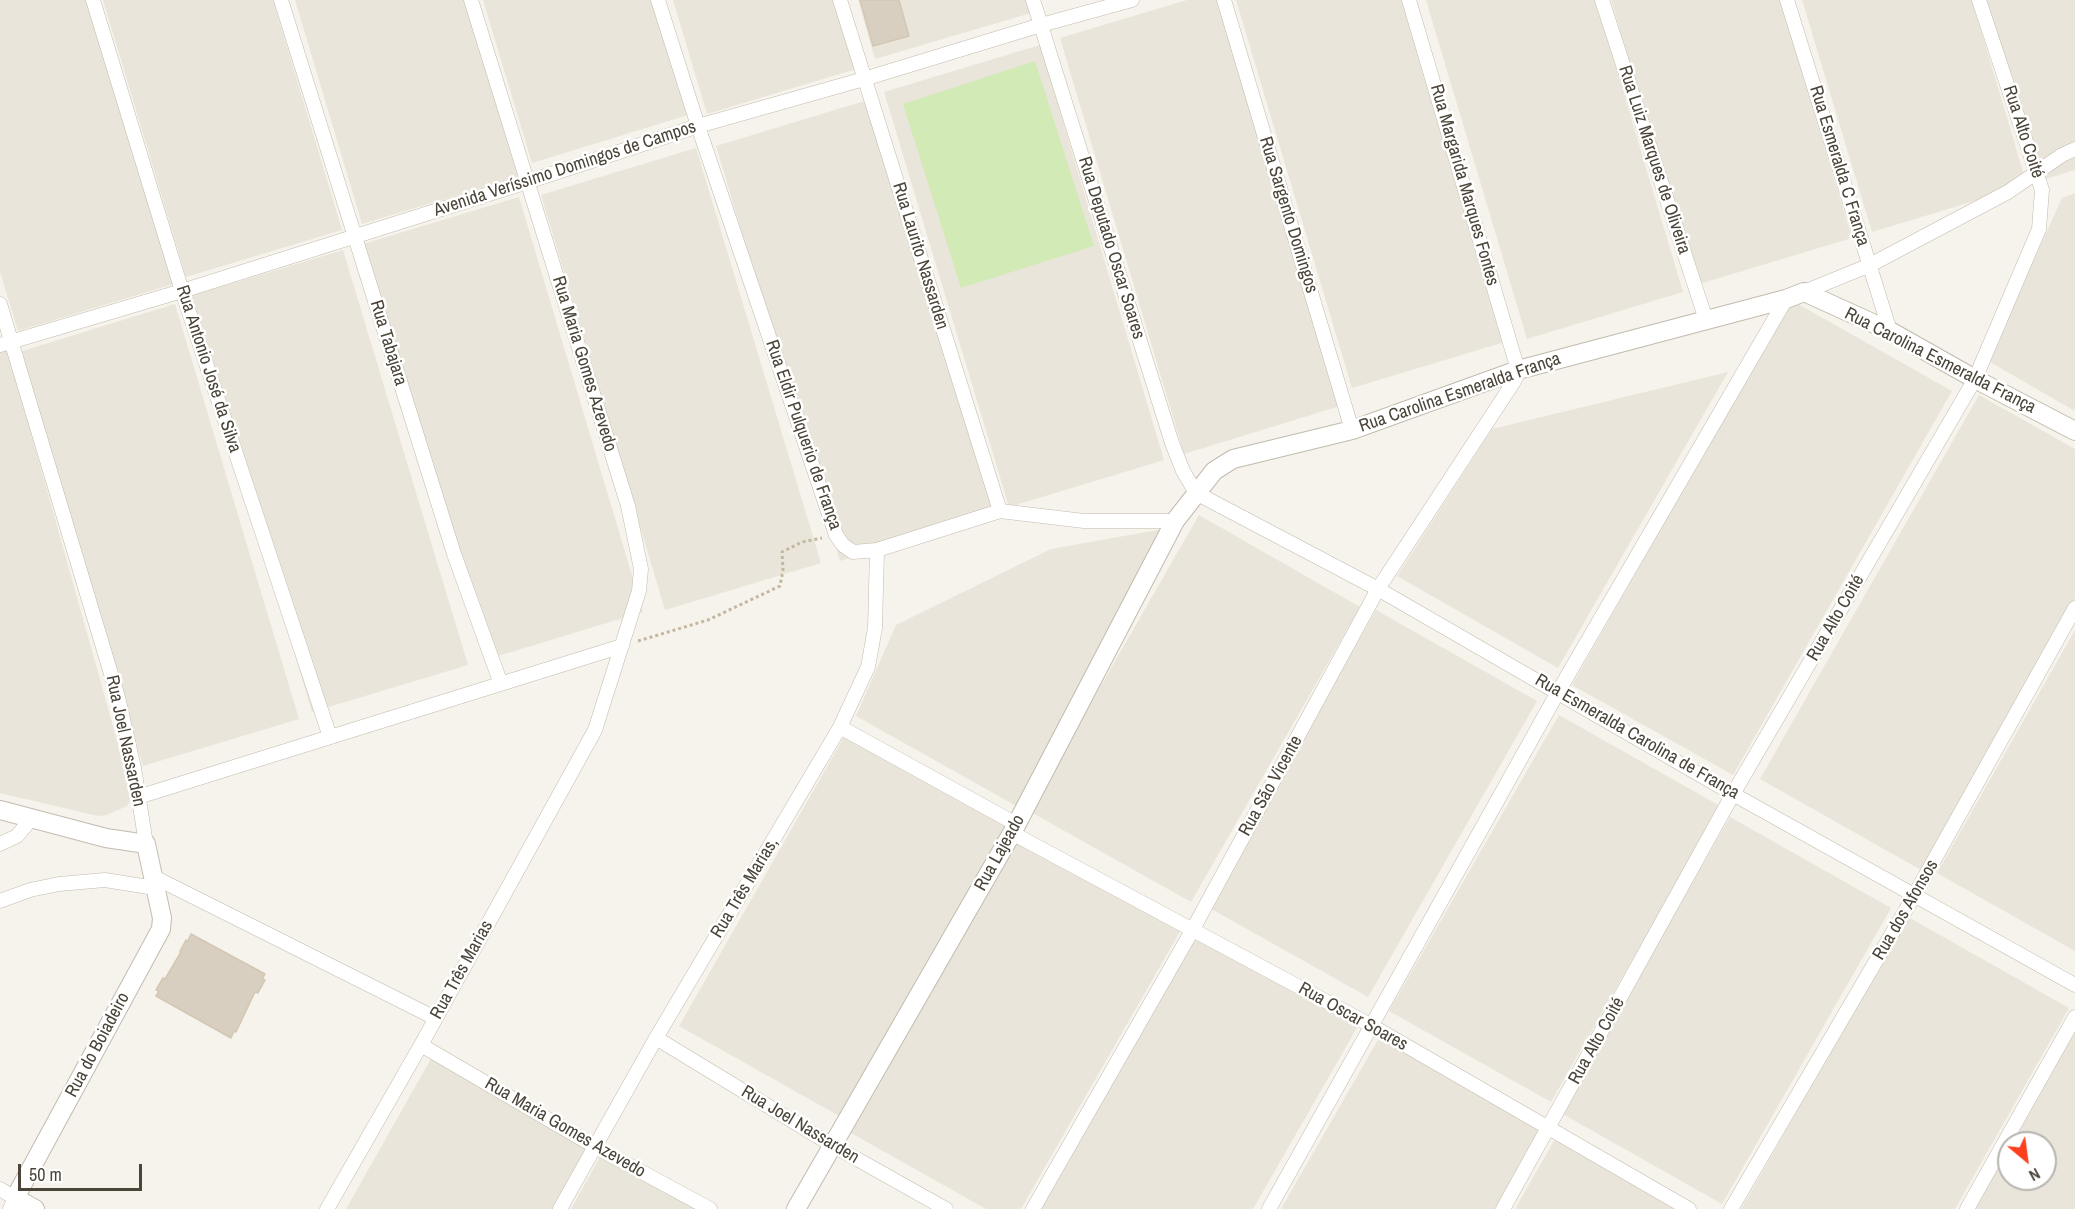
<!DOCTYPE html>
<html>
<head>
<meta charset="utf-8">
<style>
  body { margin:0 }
  #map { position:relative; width:2075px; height:1209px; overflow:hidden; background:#f6f3ec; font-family:"Archivo Narrow",sans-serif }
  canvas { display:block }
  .north { position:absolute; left:1997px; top:1131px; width:60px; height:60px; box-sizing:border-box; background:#fff; border:2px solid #b7b4b0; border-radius:50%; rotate:151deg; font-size:16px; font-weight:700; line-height:24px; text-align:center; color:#4b4439 }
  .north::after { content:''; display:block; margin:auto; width:21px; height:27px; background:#fc3f1d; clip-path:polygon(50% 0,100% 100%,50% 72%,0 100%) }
  .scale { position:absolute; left:18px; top:1164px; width:124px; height:27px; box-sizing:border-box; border:3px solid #4b4439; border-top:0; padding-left:8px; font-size:18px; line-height:21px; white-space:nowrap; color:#4b4439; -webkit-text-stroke:4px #fff; paint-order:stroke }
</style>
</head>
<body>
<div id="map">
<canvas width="2075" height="1209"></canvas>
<div class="north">N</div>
<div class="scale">50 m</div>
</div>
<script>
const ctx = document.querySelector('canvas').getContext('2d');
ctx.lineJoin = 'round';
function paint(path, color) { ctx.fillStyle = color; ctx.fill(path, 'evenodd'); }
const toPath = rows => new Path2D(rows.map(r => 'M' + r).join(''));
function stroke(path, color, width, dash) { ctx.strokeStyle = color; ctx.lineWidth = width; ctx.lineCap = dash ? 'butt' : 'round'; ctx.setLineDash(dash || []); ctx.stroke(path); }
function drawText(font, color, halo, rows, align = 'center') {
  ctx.font = font + ' "Archivo Narrow",sans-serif'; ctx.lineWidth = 5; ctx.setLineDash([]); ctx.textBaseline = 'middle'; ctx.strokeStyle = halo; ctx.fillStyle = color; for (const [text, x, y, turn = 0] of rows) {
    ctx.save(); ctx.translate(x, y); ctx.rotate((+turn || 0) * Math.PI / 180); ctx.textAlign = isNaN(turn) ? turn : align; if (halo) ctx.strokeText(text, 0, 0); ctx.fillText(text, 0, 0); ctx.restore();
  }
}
paint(toPath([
  [0,0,88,0,174,284,18,331,0,272],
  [103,0,273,0,342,230,186,277],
  [295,0,465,0,518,177,362,224],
  [483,0,653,0,688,115,532,163],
  [673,0,843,0,863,67,707,114],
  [858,0,1028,0,1031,13,875,59],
  [1187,0,1218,0,1340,406,1184,454,1060,38],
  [1236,0,1406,0,1508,341,1352,388],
  [1426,0,1596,0,1683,292,1527,339],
  [1611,0,1780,0,1852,238,1696,285],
  [1802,0,1972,0,2027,185,1872,232],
  [1981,0,2075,0,2075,170,2036,182],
  [1040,45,1164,460,1009,507,884,92],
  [871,99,996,514,840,561,716,146],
  [696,148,821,563,665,610,541,195],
  [2075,193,2075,411,1988,361,2062,198],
  [519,197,643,612,488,659,363,244],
  [343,250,468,665,312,712,187,297],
  [1791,300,1952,391,1733,775,1572,685],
  [175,304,299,719,143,766,19,352],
  [7,347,130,787,131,800,127,806,107,815,98,816,0,793,0,349],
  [1728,372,1558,668,1397,576,1492,429],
  [1979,395,2075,449,2075,599,1921,870,1760,779],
  [1199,515,1360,607,1191,902,1029,811],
  [1163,529,1018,807,856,716,896,625,1051,549],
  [1376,610,1537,701,1368,997,1206,906],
  [2075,630,2075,951,1937,873],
  [1559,715,1720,806,1551,1102,1389,1011],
  [848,730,1010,822,841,1117,679,1026],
  [1730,817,1891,908,1722,1204,1561,1113],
  [1020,837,1182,928,1021,1209,986,1209,851,1133],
  [1908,917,2069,1008,1955,1209,1741,1209],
  [1197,934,1358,1026,1253,1209,1040,1209],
  [2075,1032,2075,1209,1974,1209,2009,1147,2009,1179,2045,1179,2045,1143,2011,1143],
  [1379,1038,1540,1129,1495,1209,1281,1209],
  [433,1055,595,1146,559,1209,346,1209],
  [1555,1139,1680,1209,1515,1209],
  [604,1150,710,1209,571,1209]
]), '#eae5da');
paint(toPath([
  [1035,61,1094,246,961,288,903,104]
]), '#d2eab5');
const building = toPath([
  [860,0,899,0,909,36,873,46,860,0],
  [191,934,265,974,262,979,265,980,258,993,255,992,236,1032,234,1031,231,1038,156,996,159,991,156,990,163,978,165,979,181,952,180,951,186,940,188,941,191,934]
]);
paint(building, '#d8cfc1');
stroke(building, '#d3c7b4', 1.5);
const minor = toPath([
  [93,0,182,291,330,737],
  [281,0,454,554,501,684],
  [658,0,698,126,836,535,843,545,853,552,877,550,1000,511,1084,521,1175,521],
  [840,0,1000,511],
  [1033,0,1172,443,1183,471,1196,493,1378,589,1733,794,2075,985],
  [1224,0,1352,430],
  [1602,0,1706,320],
  [1787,0,1890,331],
  [1804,292,1870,265,2008,192,2062,155,2075,149],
  [0,304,118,697,134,768,146,844],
  [0,345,182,291,527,182,698,126,864,79,1041,25,1132,0],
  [840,727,1016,824],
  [138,797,622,646],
  [1012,833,1372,1026,1689,1209],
  [0,844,17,836,32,818],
  [152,876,435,1018],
  [0,901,30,890,59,884,105,880,155,888],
  [656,1038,832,1145,946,1209],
  [421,1045,594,1146,710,1209],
  [0,1189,15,1198,10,1209],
  [327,1209,421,1045,595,730,639,591,641,569,628,506,471,0],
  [560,1209,656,1038,840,727,868,667,875,628,877,550],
  [1033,1209,1193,929,1378,589,1513,383,1517,375,1518,370,1409,0],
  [1269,1209,1558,692,1786,299],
  [1503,1209,1733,794,1975,379,2039,229,2042,190,1979,0],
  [1731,1209,1914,896,2075,608],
  [1967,1209,2075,1017]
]);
const tertiary = toPath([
  [0,810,106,838,146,844,162,918,161,929,15,1198,35,1209],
  [796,1209,1012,833,1175,521,1214,471,1233,459,1352,430,1518,370,1786,299,1804,292,1890,331,1975,379,2075,431]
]);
stroke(minor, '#c2bbae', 15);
stroke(tertiary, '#c2bbae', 20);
stroke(toPath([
  [638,641,708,620,780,586,783,570,782,552,802,542,822,538]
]), '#c4b79f', 3, [3, 3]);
stroke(minor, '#fff', 14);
stroke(tertiary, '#fff', 18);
drawText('18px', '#4b4439', '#fff', [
  ["Rua Alto Coité",2023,132,72],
  ["Rua Luiz Marques de Oliveira",1654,160,72],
  ["Rua Esmeralda C França",1839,166,73],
  ["Avenida Veríssimo Domingos de Campos",565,169,-18],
  ["Rua Margarida Marques Fontes",1464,185,74],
  ["Rua Sargento Domingos",1288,215,73],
  ["Rua Deputado Oscar Soares",1111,248,73],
  ["Rua Laurito Nassarden",920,256,73],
  ["Rua Tabajara",388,343,73],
  ["Rua Carolina Esmeralda França",1940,361,27],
  ["Rua Maria Gomes Azevedo",584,364,73],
  ["Rua Antonio José da Silva",208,369,72],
  ["Rua Carolina Esmeralda França",1460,393,-19],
  ["Rua Eldir Pulquerio de França",803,435,71],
  ["Rua Alto Coité",1836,618,-60],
  ["Rua Esmeralda Carolina de França",1637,737,30],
  ["Rua Joel Nassarden",125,741,78],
  ["Rua São Vicente",1271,786,-61],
  ["Rua Lajeado",1000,853,-61],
  ["Rua Três Marias,",745,888,-59],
  ["Rua dos Afonsos",1906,910,-60],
  ["Rua Três Marias",462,970,-61],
  ["Rua Oscar Soares",1353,1017,29],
  ["Rua Alto Coité",1597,1041,-61],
  ["Rua do Boiadeiro",98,1045,-62],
  ["Rua Joel Nassarden",800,1125,31],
  ["Rua Maria Gomes Azevedo",565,1128,30]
]);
</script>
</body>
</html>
